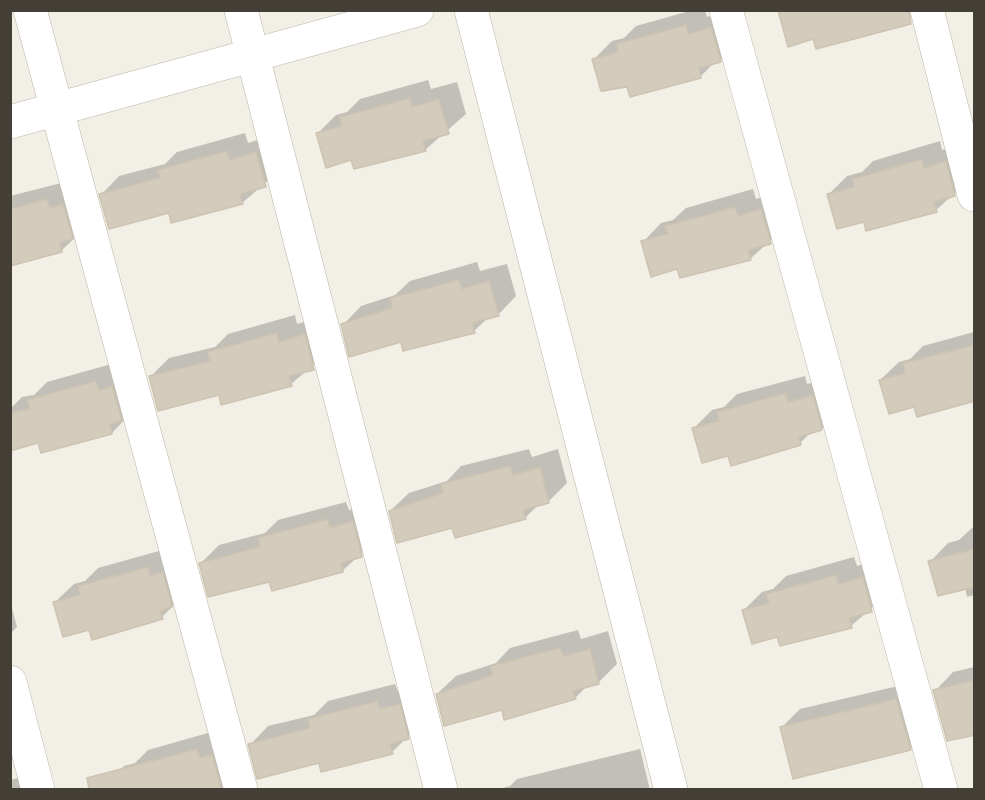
<!DOCTYPE html>
<html>
<head>
<meta charset="utf-8">
<style>
  body { margin:0 }
  #map { position:relative; width:985px; height:800px; overflow:hidden; background:#f2efe6; font-family:"Sofia Sans Condensed",sans-serif }
  canvas { display:block }
  .frame { position:absolute; inset:0; border:12px solid #443f36; pointer-events:none }
</style>
</head>
<body>
<div id="map">
<canvas width="985" height="800"></canvas>
<div class="frame"></div>
</div>
<script>
const ctx = document.querySelector('canvas').getContext('2d');
ctx.lineJoin = 'round';
function paint(path, color) { ctx.fillStyle = color; ctx.fill(path, 'evenodd'); }
const toPath = rows => new Path2D(rows.map(r => 'M' + r).join(''));
function stroke(path, color, width, dash) { ctx.strokeStyle = color; ctx.lineWidth = width; ctx.lineCap = dash ? 'butt' : 'round'; ctx.setLineDash(dash || []); ctx.stroke(path); }
paint(toPath([
  [693,10,705,10,707,17,726,10,739,43,720,61,714,63,700,77,628,85,603,92,593,60,612,41,624,38,636,26],
  [428,80,431,89,457,82,466,114,425,150,352,158,318,133,336,115,347,112,360,99],
  [245,133,248,143,274,135,283,168,242,203,170,211,101,195,119,176,165,164,177,152],
  [940,141,942,150,964,144,973,177,936,210,865,220,829,194,847,176,862,172,873,161],
  [65,182,80,233,61,251,10,265,10,196],
  [753,189,756,199,780,191,789,224,750,259,678,267,643,242,661,223,673,220,686,208],
  [477,262,480,271,507,264,516,296,498,315,489,317,474,331,402,340,343,325,361,306,395,295,410,281],
  [295,315,297,324,323,317,331,350,291,384,220,393,150,377,169,358,215,347,228,334],
  [974,332,974,399,915,406,880,380,899,362,910,359,923,346],
  [115,363,130,414,112,433,39,441,10,439,10,409,22,397,34,395,47,382],
  [805,376,807,384,831,378,840,410,822,429,812,431,800,443,729,454,694,428,712,410,724,407,737,394],
  [529,449,532,457,558,449,567,483,549,501,539,504,525,518,453,527,390,511,409,493,447,481,461,466],
  [346,502,349,510,371,504,380,537,342,571,270,580,201,563,219,545,265,533,278,520],
  [973,527,974,595,967,597,965,587,930,562,948,543,959,540],
  [166,549,180,599,162,617,90,628,55,602,74,584,85,581,98,568],
  [854,557,857,566,881,559,890,592,851,626,778,636,744,610,762,592,773,589,786,576],
  [10,601,17,627,10,634],
  [578,630,581,639,608,631,617,664,599,682,588,685,575,698,503,708,437,694,456,676,496,663,510,648],
  [974,667,974,728,935,691,953,672],
  [915,682,928,731,910,749,782,727,800,709],
  [395,684,398,692,418,686,426,719,392,752,320,761,250,745,268,726,314,715,328,701],
  [215,731,231,782,223,790,107,790,105,784,124,766,135,763,148,750],
  [640,749,650,790,495,790,510,786,517,779],
  [29,775,51,790,10,790,10,780]
]), '#0003');
const building = toPath([
  [778,10,909,10,911,24,816,49,813,39,788,47,778,10],
  [686,25,688,34,711,27,721,62,699,68,701,78,630,97,627,87,601,91,592,59,618,52,616,44,686,25],
  [410,98,412,107,439,99,449,134,423,141,426,151,354,169,351,160,326,168,316,133,342,126,340,117,410,98],
  [227,151,230,160,256,152,266,187,240,194,243,204,171,223,169,213,109,229,99,194,160,178,157,170,227,151],
  [922,159,924,168,946,161,955,196,934,202,937,212,866,231,864,222,837,229,827,194,854,187,853,179,922,159],
  [47,199,50,208,63,204,73,239,60,242,62,252,10,266,10,209,47,199],
  [735,207,738,216,761,209,771,244,748,250,751,260,680,278,677,269,651,277,641,241,668,234,665,226,735,207],
  [459,280,462,289,489,281,499,316,472,323,475,333,403,351,401,342,349,357,341,324,392,308,390,298,459,280],
  [277,333,279,342,305,334,314,370,289,376,292,386,221,405,219,395,158,411,149,376,210,361,207,352,277,333],
  [975,345,975,401,917,417,914,407,889,414,879,380,905,373,903,363,975,345],
  [96,381,99,390,112,386,122,421,110,424,112,434,41,453,38,443,10,451,10,413,30,409,27,400,96,381],
  [786,393,788,402,813,395,822,430,799,437,801,445,731,466,728,456,702,463,692,428,719,421,717,412,786,393],
  [510,466,513,475,540,467,549,503,523,510,526,519,455,538,452,528,397,543,389,511,443,493,441,484,510,466],
  [328,519,330,528,353,521,362,557,341,563,343,572,272,591,269,582,208,597,199,563,260,547,258,538,328,519],
  [975,549,975,587,938,596,928,561,975,549],
  [148,567,150,576,163,572,172,607,160,611,163,619,92,640,89,630,63,637,53,602,80,595,78,586,148,567],
  [836,575,838,584,863,577,872,612,849,618,852,628,780,646,777,637,752,644,742,610,769,603,766,594,836,575],
  [560,648,563,656,590,649,599,684,573,691,576,699,504,720,502,710,444,726,436,694,493,675,490,666,560,648],
  [975,680,975,735,947,741,933,690,975,680],
  [896,699,911,750,793,779,780,727,896,699],
  [377,701,380,709,400,704,409,739,390,744,393,754,321,772,319,763,257,779,248,744,310,728,308,719,377,701],
  [197,749,200,758,212,754,221,789,89,789,87,778,197,749]
]);
paint(building, '#d3cbbc');
stroke(building, '#cdc3b0', 1.5);
const minor = toPath([
  [30,10,241,790],
  [241,10,441,790],
  [471,10,671,790],
  [726,10,941,790],
  [927,10,974,195],
  [10,122,417,10],
  [10,682,38,790]
]);
stroke(minor, '#bdb7a9', 34);
stroke(minor, '#fff', 33);
</script>
</body>
</html>
